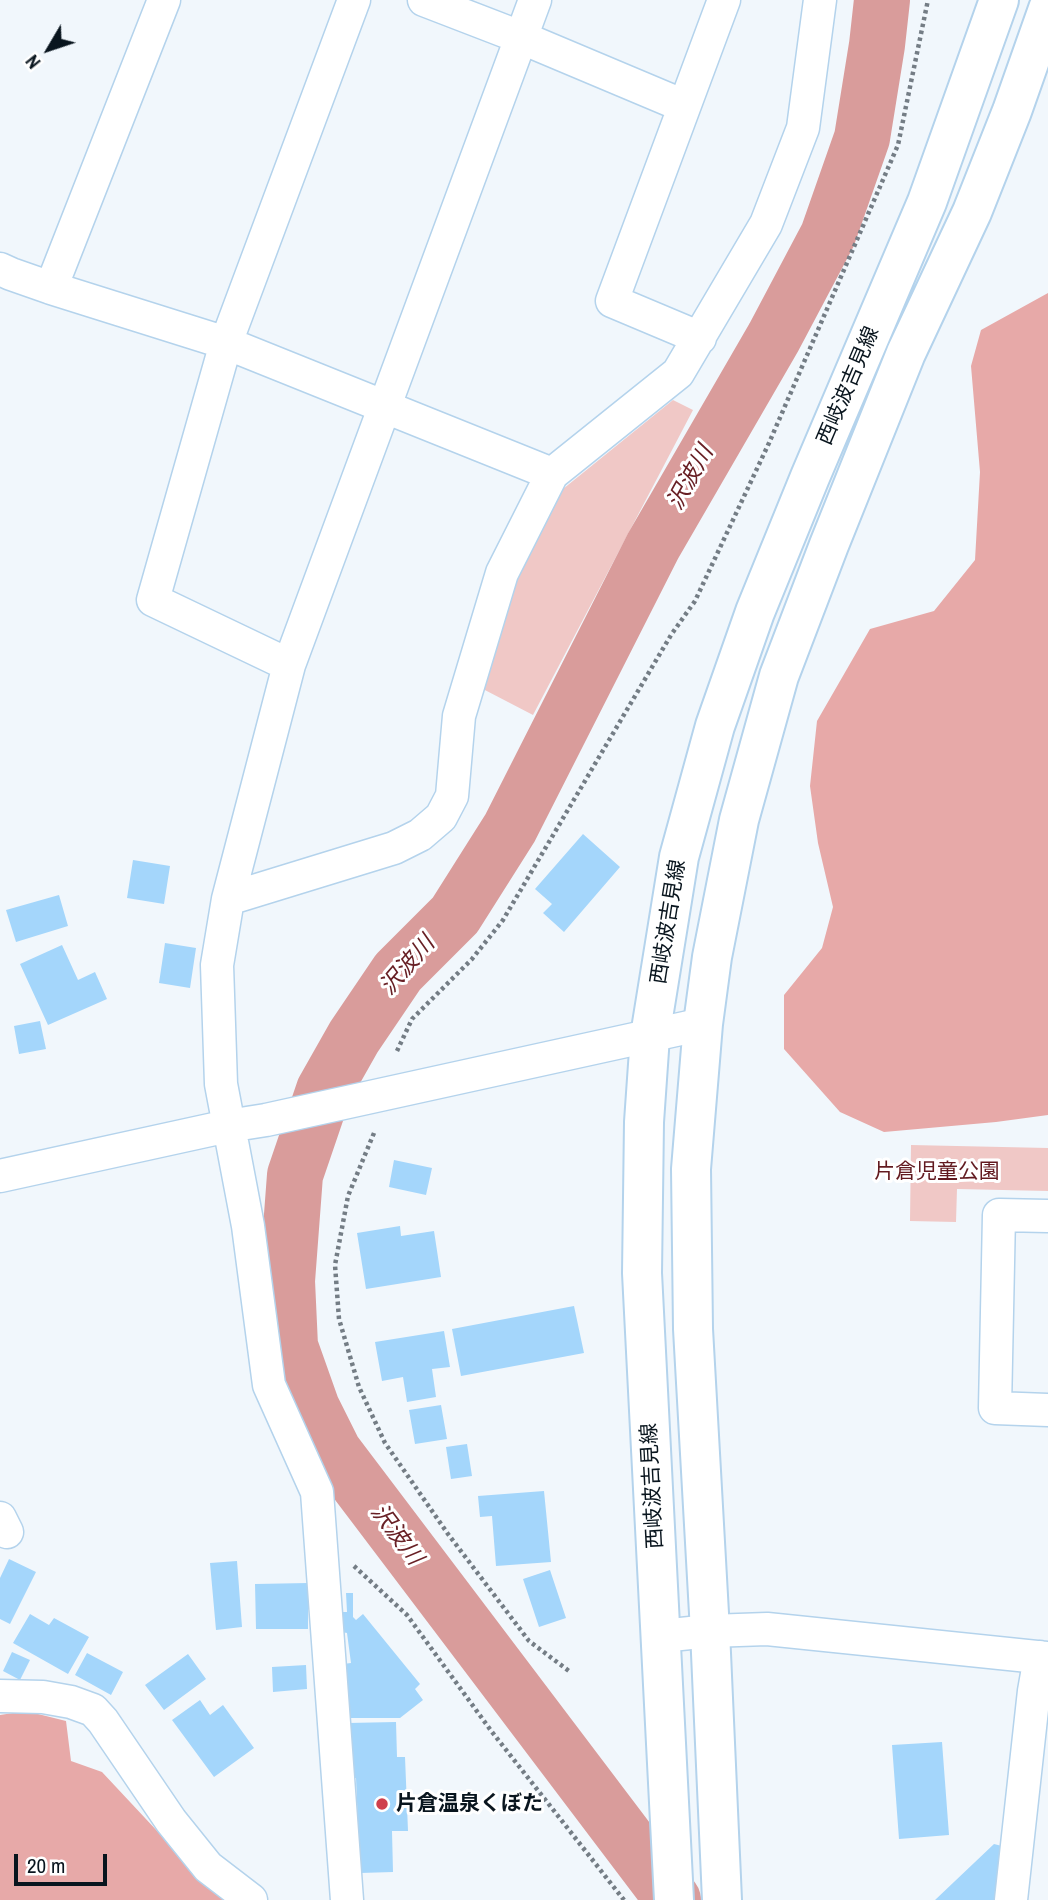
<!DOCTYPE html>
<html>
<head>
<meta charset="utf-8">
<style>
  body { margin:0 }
  #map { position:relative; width:1048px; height:1900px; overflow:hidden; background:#f1f7fc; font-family:"Archivo Narrow",sans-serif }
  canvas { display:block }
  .north { position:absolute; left:14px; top:14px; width:70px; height:70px; -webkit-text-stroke:5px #fff; paint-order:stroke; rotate:231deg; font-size:19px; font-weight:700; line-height:28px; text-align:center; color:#09151e }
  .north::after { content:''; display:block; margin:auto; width:24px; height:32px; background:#09151e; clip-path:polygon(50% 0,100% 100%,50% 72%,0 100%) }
  .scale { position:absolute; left:14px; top:1854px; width:93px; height:32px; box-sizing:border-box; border:4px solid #09151e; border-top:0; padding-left:9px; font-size:21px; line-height:24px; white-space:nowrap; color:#09151e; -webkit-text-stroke:5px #fff; paint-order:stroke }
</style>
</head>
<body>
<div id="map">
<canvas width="1048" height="1900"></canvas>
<div class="north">N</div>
<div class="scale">20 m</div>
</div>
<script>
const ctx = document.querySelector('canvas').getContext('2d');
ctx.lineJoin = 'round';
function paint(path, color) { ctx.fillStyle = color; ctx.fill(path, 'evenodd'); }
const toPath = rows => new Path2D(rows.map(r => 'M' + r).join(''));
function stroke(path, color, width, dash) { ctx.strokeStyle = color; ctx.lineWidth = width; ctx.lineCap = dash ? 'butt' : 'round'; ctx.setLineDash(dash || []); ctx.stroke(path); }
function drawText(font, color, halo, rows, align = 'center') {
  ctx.font = font + ' "Archivo Narrow","Noto Sans JP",sans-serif'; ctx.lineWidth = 6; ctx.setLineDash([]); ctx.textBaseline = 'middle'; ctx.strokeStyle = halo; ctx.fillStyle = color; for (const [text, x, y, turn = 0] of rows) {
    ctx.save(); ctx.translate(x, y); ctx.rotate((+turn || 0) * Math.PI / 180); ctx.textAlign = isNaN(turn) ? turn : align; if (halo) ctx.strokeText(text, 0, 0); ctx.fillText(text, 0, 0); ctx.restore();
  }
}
paint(toPath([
  [673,400,693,410,533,715,481,688,503,609,541,517,563,489],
  [911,1145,1048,1148,1048,1191,957,1189,956,1222,910,1221]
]), '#f0c8c6');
paint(toPath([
  [1048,293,1048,1115,996,1122,884,1132,840,1112,784,1049,784,995,822,948,833,907,818,843,810,786,817,721,870,629,934,611,975,560,980,472,971,366,981,330],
  [26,1711,66,1721,71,1761,102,1772,188,1864,225,1900,0,1900,0,1715]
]), '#e7a9a8');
stroke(toPath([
  [673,1900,334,1452,312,1408,290,1346,287,1281,295,1175,324,1090,354,1037,398,972,455,915,510,828,653,546,774,337,828,235,862,138,877,45,882,0]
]), '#d99c9b', 56);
paint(toPath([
  [583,834,620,867,564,932,543,913,552,904,535,889],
  [133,860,170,866,164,904,127,898],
  [59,895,68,926,16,942,6,910],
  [165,943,196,948,190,988,159,983],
  [62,945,78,980,95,972,107,999,48,1025,20,964],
  [40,1021,46,1049,19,1054,14,1026],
  [394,1160,432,1168,426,1195,389,1187],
  [400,1226,401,1236,434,1231,441,1277,366,1289,357,1233],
  [574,1306,584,1353,461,1376,452,1329],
  [444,1331,450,1367,432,1369,436,1397,407,1402,403,1377,382,1381,375,1342],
  [441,1405,447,1439,415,1444,409,1410],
  [467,1444,472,1476,451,1479,446,1447],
  [544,1491,551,1562,496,1566,492,1516,480,1517,478,1496],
  [9,1559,36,1572,10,1624,0,1619,0,1578],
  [237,1561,242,1627,216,1630,210,1563],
  [550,1570,566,1618,539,1627,523,1579],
  [308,1583,308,1629,256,1629,255,1584],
  [346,1593,353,1593,353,1617,356,1620,363,1614,420,1684,415,1689,423,1700,400,1718,346,1718,343,1664,351,1663,347,1633,342,1632,342,1612,347,1612],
  [30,1614,49,1625,54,1618,89,1637,68,1674,13,1643],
  [12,1652,30,1660,20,1680,3,1671],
  [87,1653,123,1672,111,1695,75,1675],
  [188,1654,206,1679,164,1710,145,1685],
  [306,1665,307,1689,273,1692,272,1667],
  [200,1700,210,1715,223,1705,254,1748,214,1777,172,1720],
  [396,1722,397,1757,405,1757,408,1831,392,1831,393,1872,360,1873,356,1778,350,1778,348,1723],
  [942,1742,949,1835,899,1839,892,1745],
  [994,1844,1002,1846,999,1900,935,1900]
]), '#a4d6fb');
const minor = toPath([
  [424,0,520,37,684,106],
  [0,269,11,274,51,288,226,343,552,474],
  [51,288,164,0],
  [700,338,612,301,724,0],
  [289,665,153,600,226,343,354,0],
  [228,899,394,848,420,835,441,817,452,796,459,716,502,573,552,474,678,373,766,224,803,128,820,0],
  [0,1176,228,1126,266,1120,703,1024],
  [1048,1216,999,1215,995,1408,1048,1410],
  [0,1518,7,1532],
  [661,1636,710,1631,767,1629,1048,1658],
  [0,1696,43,1697,71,1702,93,1710,103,1721,171,1821,208,1867,251,1900],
  [347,1900,317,1492,269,1385,248,1226,221,1084,217,965,228,899,289,665,535,0],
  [1011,1900,1034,1691,1040,1657]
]);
const major = toPath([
  [674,1900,642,1273,644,1122,650,1036,679,857,715,726,755,612,810,477,927,202,999,0],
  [722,1900,710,1631,693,1329,691,1169,703,1024,712,957,739,820,779,676,829,545,906,353,972,212,1012,111,1048,9]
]);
stroke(minor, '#b4d3ec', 35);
stroke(major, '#b4d3ec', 42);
stroke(toPath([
  [397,1051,412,1019,472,959,503,920,671,635,695,601,769,443,898,145,928,0],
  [374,1133,348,1196,335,1265,339,1319,359,1387,385,1443,448,1534,529,1641,569,1671],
  [354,1566,407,1615,492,1732,624,1900]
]), '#747d85', 4.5, [3.5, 3.5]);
stroke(minor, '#fff', 32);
stroke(major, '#fff', 38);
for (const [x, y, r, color] of [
  [382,1804,7,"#cf3f4c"]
]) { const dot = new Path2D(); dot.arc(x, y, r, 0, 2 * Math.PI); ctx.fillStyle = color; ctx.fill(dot); stroke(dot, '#fff', 2.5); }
drawText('21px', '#09151e', '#fff', [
  ["西岐波吉見線",849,386,-67],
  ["西岐波吉見線",669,922,-81],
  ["西岐波吉見線",653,1486,-93]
]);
drawText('21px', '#621a20', '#fff', [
  ["片倉児童公園",937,1172]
]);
drawText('bold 21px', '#09151e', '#fff', [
  ["片倉温泉くぼた",396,1804]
], 'left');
drawText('italic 23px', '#682025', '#fff', [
  ["沢波川",691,478,-61],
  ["沢波川",408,966,-49],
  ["沢波川",396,1535,53]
]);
</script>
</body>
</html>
